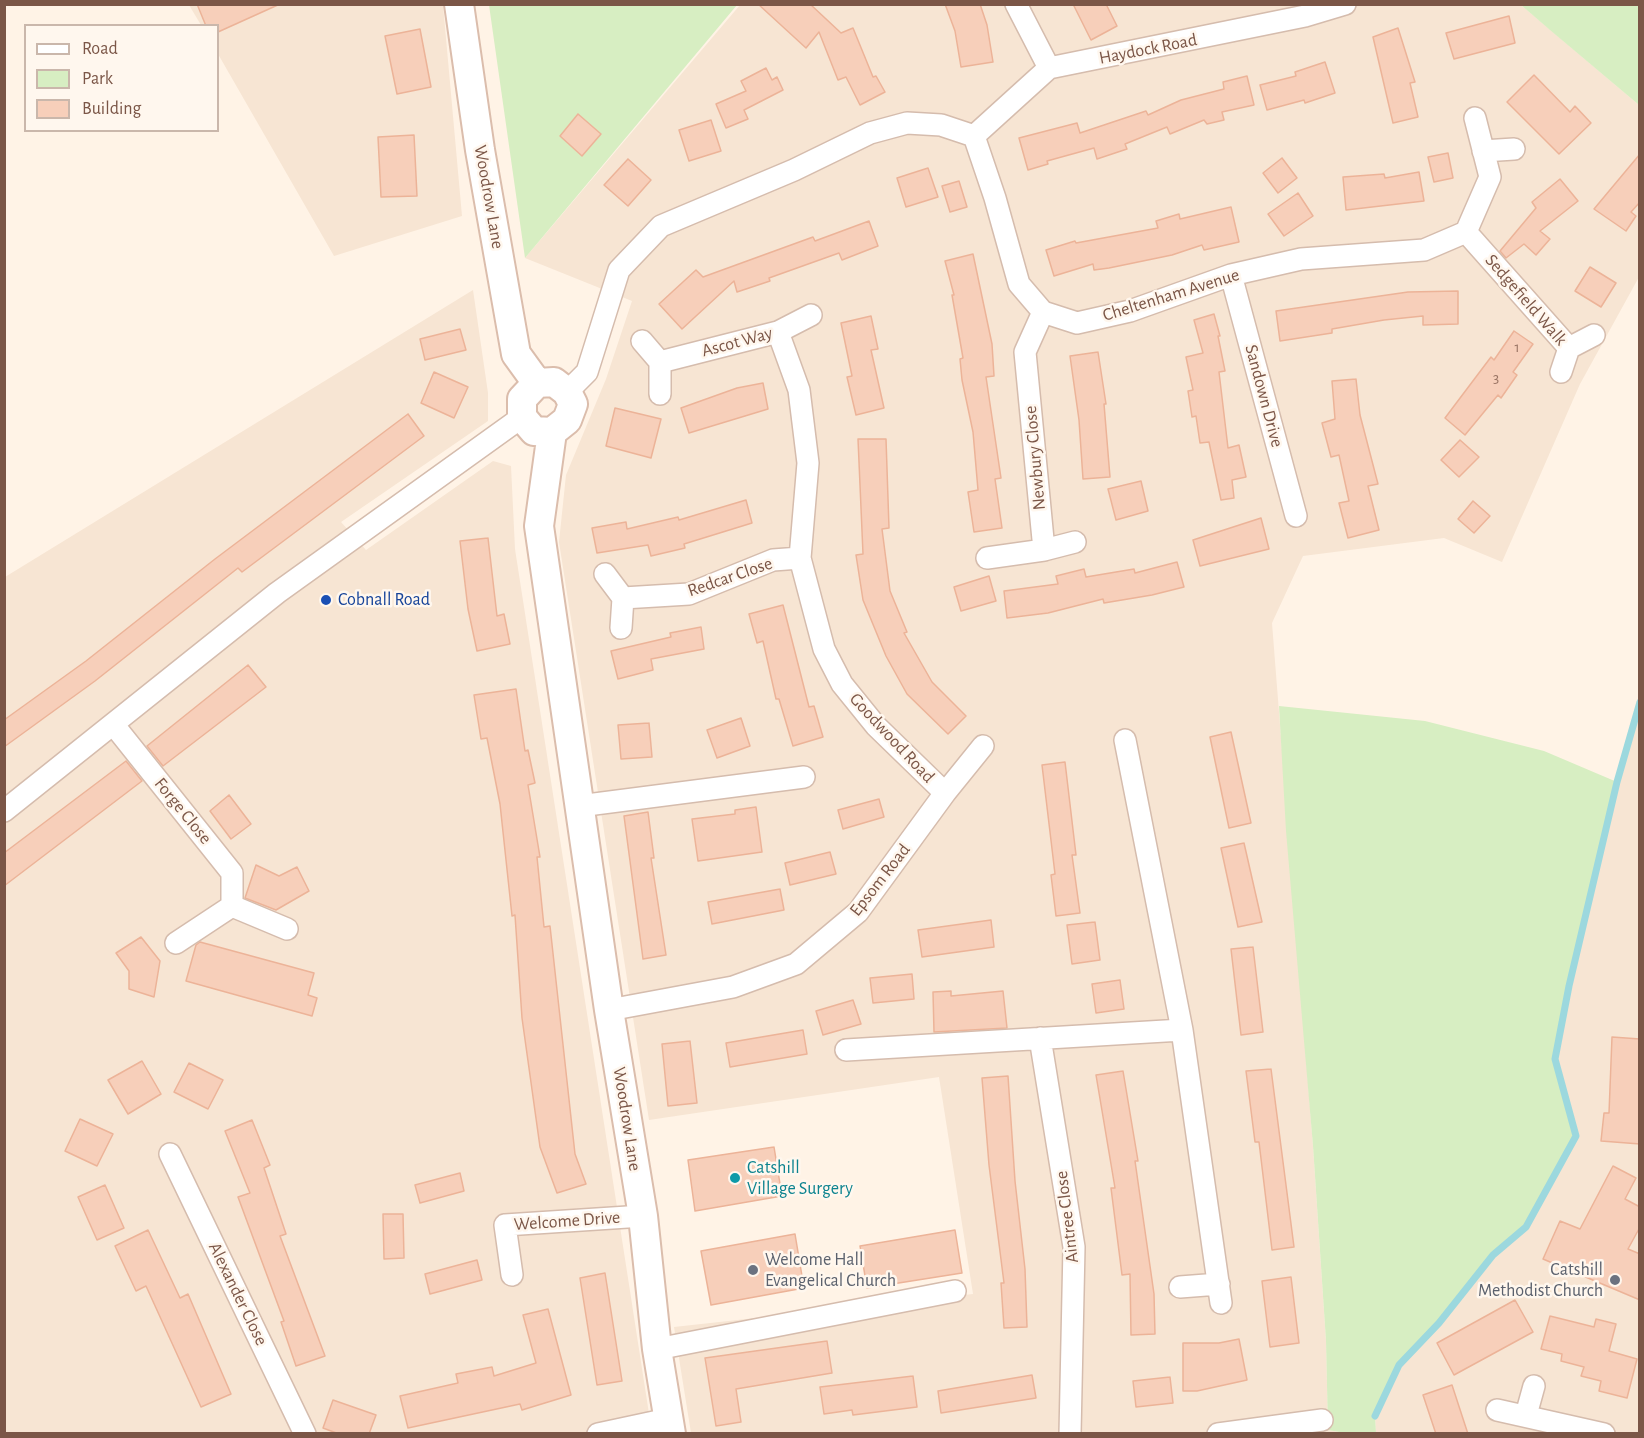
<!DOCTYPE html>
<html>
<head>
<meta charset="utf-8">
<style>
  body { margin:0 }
  #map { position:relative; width:1644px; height:1438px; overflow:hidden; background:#fff3e6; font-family:"Alegreya Sans",sans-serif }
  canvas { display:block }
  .frame { position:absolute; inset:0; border:6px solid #7b5647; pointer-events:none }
  .legend { position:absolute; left:24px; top:24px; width:195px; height:108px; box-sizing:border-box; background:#fff7ee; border:2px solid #cab7ab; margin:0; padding:8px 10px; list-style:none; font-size:18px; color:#7b5647 }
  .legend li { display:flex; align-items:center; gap:12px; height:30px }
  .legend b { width:30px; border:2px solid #cab7ab }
</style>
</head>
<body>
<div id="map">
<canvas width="1644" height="1438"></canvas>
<div class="frame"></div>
<ul class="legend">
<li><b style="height:8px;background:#fff"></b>Road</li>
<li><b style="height:16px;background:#d7eec2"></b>Park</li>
<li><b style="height:16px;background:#f7cfba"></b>Building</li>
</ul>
</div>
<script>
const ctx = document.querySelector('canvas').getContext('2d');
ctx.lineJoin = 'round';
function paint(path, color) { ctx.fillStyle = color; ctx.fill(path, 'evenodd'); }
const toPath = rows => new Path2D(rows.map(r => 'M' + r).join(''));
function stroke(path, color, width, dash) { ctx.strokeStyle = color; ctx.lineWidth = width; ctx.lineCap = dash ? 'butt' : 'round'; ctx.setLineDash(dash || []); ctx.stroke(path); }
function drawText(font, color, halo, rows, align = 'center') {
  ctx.font = font + ' "Alegreya Sans",sans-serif'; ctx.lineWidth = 5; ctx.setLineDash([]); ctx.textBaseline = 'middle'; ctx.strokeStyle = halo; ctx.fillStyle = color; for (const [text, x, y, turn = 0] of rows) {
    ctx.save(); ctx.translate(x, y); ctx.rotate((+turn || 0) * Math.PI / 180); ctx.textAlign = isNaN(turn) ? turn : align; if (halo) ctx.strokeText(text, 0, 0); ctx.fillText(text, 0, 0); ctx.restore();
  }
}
paint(toPath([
  [189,5,443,5,462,216,334,256,218,54,218,26,201,25],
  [740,5,1521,5,1639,105,1639,277,1580,384,1502,562,1444,538,1303,556,1272,623,1313,1146,1326,1341,1328,1430,1345,1433,691,1433,674,1327,973,1294,939,1077,649,1120,559,542,566,475,606,379,632,301,525,258],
  [473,290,488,393,488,421,341,522,366,550,493,461,511,466,515,549,652,1433,5,1434,5,577],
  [1639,702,1639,1433,1376,1433,1375,1416,1399,1365,1439,1323,1493,1255,1526,1227,1576,1136,1555,1059,1579,944,1617,782]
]), '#f7e5d3');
paint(toPath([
  [489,5,737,5,525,258],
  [1521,5,1639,5,1639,105,1550,30],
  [1279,706,1425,721,1544,751,1617,782,1569,986,1555,1059,1576,1136,1526,1227,1493,1255,1439,1323,1399,1365,1375,1416,1376,1433,1345,1433,1328,1430,1326,1341,1313,1146,1286,831]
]), '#d7eec2');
stroke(toPath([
  [1375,1416,1399,1365,1439,1323,1493,1255,1526,1227,1576,1136,1555,1059,1569,986,1617,782,1640,702]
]), '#9cd8de', 7);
const building = toPath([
  [197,4,280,4,218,32,218,26,206,26,197,4],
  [758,4,810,4,841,33,853,28,873,77,876,76,885,92,860,105,846,77,838,80,819,32,806,48,758,4],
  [945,4,980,4,987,25,993,62,961,67,955,31,945,4],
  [1073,4,1106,4,1117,26,1091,40,1073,4],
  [1509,16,1515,43,1454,59,1446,33,1509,16],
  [1398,28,1415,82,1410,83,1418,117,1393,123,1373,37,1398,28],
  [420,29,431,87,397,94,385,36,420,29],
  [1325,62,1335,93,1305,103,1304,100,1267,110,1260,85,1296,76,1295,72,1325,62],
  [766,68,772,80,777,77,783,90,744,110,748,119,726,128,716,104,746,91,741,81,766,68],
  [1534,75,1570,112,1575,106,1591,123,1559,154,1507,102,1534,75],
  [1247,76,1254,105,1222,112,1224,120,1207,124,1204,120,1170,134,1167,127,1125,144,1127,149,1097,159,1094,148,1047,161,1048,164,1028,170,1019,138,1077,123,1080,133,1146,111,1148,115,1181,100,1224,89,1223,82,1247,76],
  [578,114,601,134,582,156,560,136,578,114],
  [711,120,721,151,689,161,679,130,711,120],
  [414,135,417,196,381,197,378,137,414,135],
  [1448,153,1453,178,1434,182,1428,157,1448,153],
  [1640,154,1640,202,1631,212,1636,216,1626,231,1594,209,1640,154],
  [1282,158,1297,178,1278,193,1263,173,1282,158],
  [628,159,651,180,628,206,604,185,628,159],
  [928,168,938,197,906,207,897,178,928,168],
  [1419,172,1424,201,1346,210,1343,177,1384,174,1385,178,1419,172],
  [1560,179,1578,201,1540,231,1550,239,1536,255,1524,244,1506,258,1500,251,1536,208,1532,202,1560,179],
  [959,181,967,207,950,212,942,186,959,181],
  [1298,193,1313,216,1284,236,1268,214,1298,193],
  [1231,207,1239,242,1204,250,1202,245,1172,255,1109,268,1094,270,1093,264,1054,276,1046,250,1075,241,1076,243,1158,228,1156,221,1179,214,1180,219,1231,207],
  [869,221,878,246,842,260,839,253,769,278,770,281,737,292,734,281,682,329,659,304,696,270,703,277,813,237,815,241,869,221],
  [973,254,992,344,994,376,986,377,1001,478,995,479,1002,528,974,532,968,492,978,490,973,432,962,380,960,359,963,358,952,295,954,295,945,261,973,254],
  [1590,267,1616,283,1601,307,1575,291,1590,267],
  [1458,291,1458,324,1423,325,1423,316,1384,320,1332,329,1332,333,1280,341,1276,311,1408,292,1458,291],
  [1214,314,1220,336,1218,336,1225,371,1219,372,1228,448,1239,445,1246,477,1232,480,1234,498,1221,500,1209,442,1200,443,1196,416,1192,417,1188,391,1193,390,1186,357,1203,353,1194,320,1214,314],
  [871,316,878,349,871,350,884,408,856,415,847,377,852,376,841,323,871,316],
  [460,329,466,350,425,360,420,339,460,329],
  [1514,331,1533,344,1513,372,1517,375,1501,398,1498,395,1465,435,1445,418,1491,357,1494,360,1514,331],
  [1098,352,1106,404,1104,404,1110,477,1083,479,1079,420,1070,356,1098,352],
  [434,372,468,387,454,418,421,403,434,372],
  [1356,379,1360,415,1378,484,1368,486,1379,530,1348,538,1339,503,1349,501,1339,455,1331,457,1322,423,1335,419,1332,381,1356,379],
  [763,383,768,409,689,433,681,408,737,388,763,383],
  [615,408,661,419,651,458,606,446,615,408],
  [408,414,424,436,242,572,238,568,95,681,4,747,4,720,86,661,215,559,408,414],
  [858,439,886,439,889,528,882,529,890,591,907,632,904,633,932,682,966,716,948,734,907,694,886,656,863,600,856,555,863,554,858,439],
  [1460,440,1479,457,1459,477,1441,460,1460,440],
  [1141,481,1148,511,1116,520,1108,489,1141,481],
  [746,500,752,523,684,544,685,548,651,556,648,545,597,553,592,528,626,522,627,529,678,517,679,520,746,500],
  [1473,501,1490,516,1474,533,1458,519,1473,501],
  [1261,518,1269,549,1200,566,1193,540,1261,518],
  [488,538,497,616,504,614,510,644,477,651,468,609,460,541,488,538],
  [1177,562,1184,587,1152,595,1104,603,1103,599,1048,613,1007,618,1004,591,1058,584,1056,576,1084,569,1086,577,1134,569,1135,573,1177,562],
  [989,576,996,601,961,611,954,587,989,576],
  [783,605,809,707,814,706,823,737,793,746,779,699,776,699,763,641,757,643,749,614,783,605],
  [701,627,704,649,651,659,653,670,618,679,611,651,671,637,670,633,701,627],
  [248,665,266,687,163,766,147,746,248,665],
  [516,689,525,751,528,750,535,783,528,785,540,857,537,857,544,927,550,926,575,1154,586,1184,557,1193,540,1147,522,1018,515,915,512,916,500,804,487,738,481,739,474,695,516,689],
  [741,718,750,746,717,758,707,730,741,718],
  [649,723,652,757,621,759,618,725,649,723],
  [1231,732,1251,823,1229,828,1210,737,1231,732],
  [126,761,142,781,4,886,4,853,126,761],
  [1065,762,1076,855,1072,855,1080,913,1056,916,1051,875,1055,874,1042,765,1065,762],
  [229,795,251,824,231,839,210,811,229,795],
  [879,799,884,817,843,829,838,810,879,799],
  [756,807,762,852,698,861,692,819,735,814,735,810,756,807],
  [648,812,654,858,651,858,666,955,643,959,624,816,648,812],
  [1244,843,1262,922,1238,927,1221,848,1244,843],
  [830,852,836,874,790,885,785,863,830,852],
  [256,865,279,876,297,867,309,891,276,910,245,898,256,865],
  [780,889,784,910,712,924,708,902,780,889],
  [991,920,994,947,922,957,918,930,991,920],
  [1095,922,1100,960,1072,964,1067,925,1095,922],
  [141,937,160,961,154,997,129,989,129,971,116,953,141,937],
  [200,942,314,973,308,995,317,998,312,1016,186,981,196,945,200,942],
  [1253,947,1263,1032,1241,1035,1231,949,1253,947],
  [912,974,914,999,873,1003,870,978,912,974],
  [1120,980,1124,1009,1096,1013,1092,984,1120,980],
  [951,991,951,996,1003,991,1007,1028,934,1032,933,992,951,991],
  [853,1000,861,1024,823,1035,816,1011,853,1000],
  [803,1030,807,1054,730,1067,726,1043,803,1030],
  [1612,1037,1640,1039,1640,1144,1601,1141,1604,1113,1609,1113,1612,1037],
  [690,1041,697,1103,668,1106,662,1044,690,1041],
  [142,1061,161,1094,128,1114,108,1080,142,1061],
  [189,1063,223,1080,208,1109,174,1092,189,1063],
  [1271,1069,1294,1247,1272,1250,1259,1142,1255,1142,1246,1071,1271,1069],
  [1123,1071,1138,1161,1135,1161,1154,1294,1155,1334,1131,1335,1130,1274,1122,1275,1111,1188,1115,1188,1096,1075,1123,1071],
  [1008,1076,1015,1181,1025,1269,1027,1327,1004,1328,1001,1283,1004,1283,989,1165,982,1078,1008,1076],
  [80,1119,113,1134,97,1166,65,1151,80,1119],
  [252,1120,270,1165,264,1168,286,1234,280,1236,325,1356,296,1366,281,1322,284,1321,238,1197,250,1193,225,1131,252,1120],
  [774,1147,782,1196,695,1211,688,1160,774,1147],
  [1613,1166,1636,1178,1625,1199,1640,1207,1640,1227,1628,1249,1640,1254,1640,1300,1543,1259,1560,1221,1580,1229,1613,1166],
  [460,1173,464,1191,420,1203,415,1185,460,1173],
  [105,1185,124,1228,97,1240,78,1197,105,1185],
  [383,1214,403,1214,404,1258,384,1259,383,1214],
  [148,1230,180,1298,188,1294,231,1394,201,1407,146,1286,136,1291,115,1246,148,1230],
  [955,1230,962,1273,867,1288,860,1246,955,1230],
  [795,1234,804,1288,711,1305,701,1251,795,1234],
  [477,1260,482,1280,430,1294,425,1274,477,1260],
  [605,1273,622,1381,597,1385,580,1278,605,1273],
  [1291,1277,1299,1343,1270,1347,1262,1281,1291,1277],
  [1515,1300,1533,1332,1454,1375,1437,1343,1515,1300],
  [548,1309,571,1395,522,1410,520,1404,408,1428,400,1396,458,1383,456,1374,492,1367,494,1376,536,1363,523,1315,548,1309],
  [1550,1316,1594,1327,1596,1319,1616,1324,1609,1351,1637,1359,1627,1398,1599,1391,1601,1381,1581,1376,1584,1367,1561,1361,1562,1354,1541,1349,1550,1316],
  [1239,1339,1247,1380,1197,1391,1183,1391,1183,1343,1219,1343,1239,1339],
  [827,1341,832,1373,736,1389,741,1422,716,1426,705,1358,827,1341],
  [1032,1375,1036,1398,941,1413,938,1391,1032,1375],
  [913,1376,917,1407,853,1415,852,1410,824,1414,820,1387,913,1376],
  [1170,1377,1173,1403,1136,1407,1133,1381,1170,1377],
  [1452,1385,1468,1434,1436,1434,1423,1395,1452,1385],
  [333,1400,376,1415,369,1434,339,1434,323,1428,333,1400]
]);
paint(building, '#f7cfba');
stroke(building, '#ecb398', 1.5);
const street = toPath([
  [1016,4,1049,68],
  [974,136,1049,68,1305,16,1345,4],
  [1483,151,1514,149],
  [1466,232,1569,348,1561,372],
  [1231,275,1296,516],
  [778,332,799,390,808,463,800,558,824,649,842,684,876,726,945,793],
  [642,341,660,362,660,394],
  [1569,348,1594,335],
  [660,362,778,332,811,315],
  [567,392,587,372,619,270,661,226,794,170,870,133,907,123,941,125,974,136,995,198,1019,284,1043,312,1077,323,1130,311,1231,275,1301,259,1424,250,1466,232,1490,177,1475,118],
  [1044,550,1075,542],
  [987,558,1044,550,1025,352,1043,312],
  [605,574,623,598,621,628],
  [623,598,689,594,773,560,800,558],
  [113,724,232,873,232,906],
  [1125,740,1182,1030,1221,1303],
  [579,806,804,777],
  [4,811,277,593,522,417],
  [176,943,232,906,287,929],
  [609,1010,733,987,796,964,858,912,945,793,983,746],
  [1040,1038,1074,1247,1070,1434],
  [846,1050,1182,1030],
  [170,1154,305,1434],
  [512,1275,505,1225,643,1216],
  [1180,1287,1219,1284],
  [657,1349,955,1291],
  [1497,1410,1604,1434],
  [1526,1415,1534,1386],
  [598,1434,668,1419],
  [1218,1434,1322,1420]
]);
const secondary = toPath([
  [459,4,480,150,516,354,537,383],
  [552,432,534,431,522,417,522,399,537,383,554,382,567,392,573,404,567,420,552,432,539,526,609,1010,643,1216,657,1349,671,1434]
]);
stroke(street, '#d5bcad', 24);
stroke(secondary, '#dbbdac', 32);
stroke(street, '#fff', 21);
stroke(secondary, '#fff', 28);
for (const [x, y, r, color] of [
  [326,600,6,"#1a4fb4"],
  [735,1178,6,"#0f9aa8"],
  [753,1270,6,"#6b7280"],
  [1615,1280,6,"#6b7280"]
]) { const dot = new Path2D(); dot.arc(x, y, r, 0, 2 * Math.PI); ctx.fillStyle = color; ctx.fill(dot); stroke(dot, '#fff7ee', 2); }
drawText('15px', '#9a7464', null, [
  ["1",1517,347],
  ["3",1496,378]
]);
drawText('18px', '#7b5647', '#fff7ee', [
  ["Haydock Road",1148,49,-11],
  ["Woodrow Lane",489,197,80],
  ["Cheltenham Avenue",1171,295,-17],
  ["Sedgefield Walk",1526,300,49],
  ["Ascot Way",737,342,-15],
  ["Sandown Drive",1264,396,75],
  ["Newbury Close",1035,458,-95],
  ["Redcar Close",730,577,-19],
  ["Goodwood Road",892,738,47],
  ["Forge Close",183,811,51],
  ["Epsom Road",880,880,-52],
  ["Woodrow Lane",627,1119,81],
  ["Aintree Close",1067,1217,-97],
  ["Welcome Drive",567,1221,-4],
  ["Alexander Close",238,1294,64]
]);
drawText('18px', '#164399', '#fff7ee', [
  ["Cobnall Road",338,600]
], 'left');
drawText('18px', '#0d838f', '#fff7ee', [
  ["Catshill",747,1168],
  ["Village Surgery",747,1189]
], 'left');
drawText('18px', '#5b616d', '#fff7ee', [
  ["Welcome Hall",765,1260],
  ["Evangelical Church",765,1281],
  ["Catshill",1603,1270,"right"],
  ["Methodist Church",1603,1291,"right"]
], 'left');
</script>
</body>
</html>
